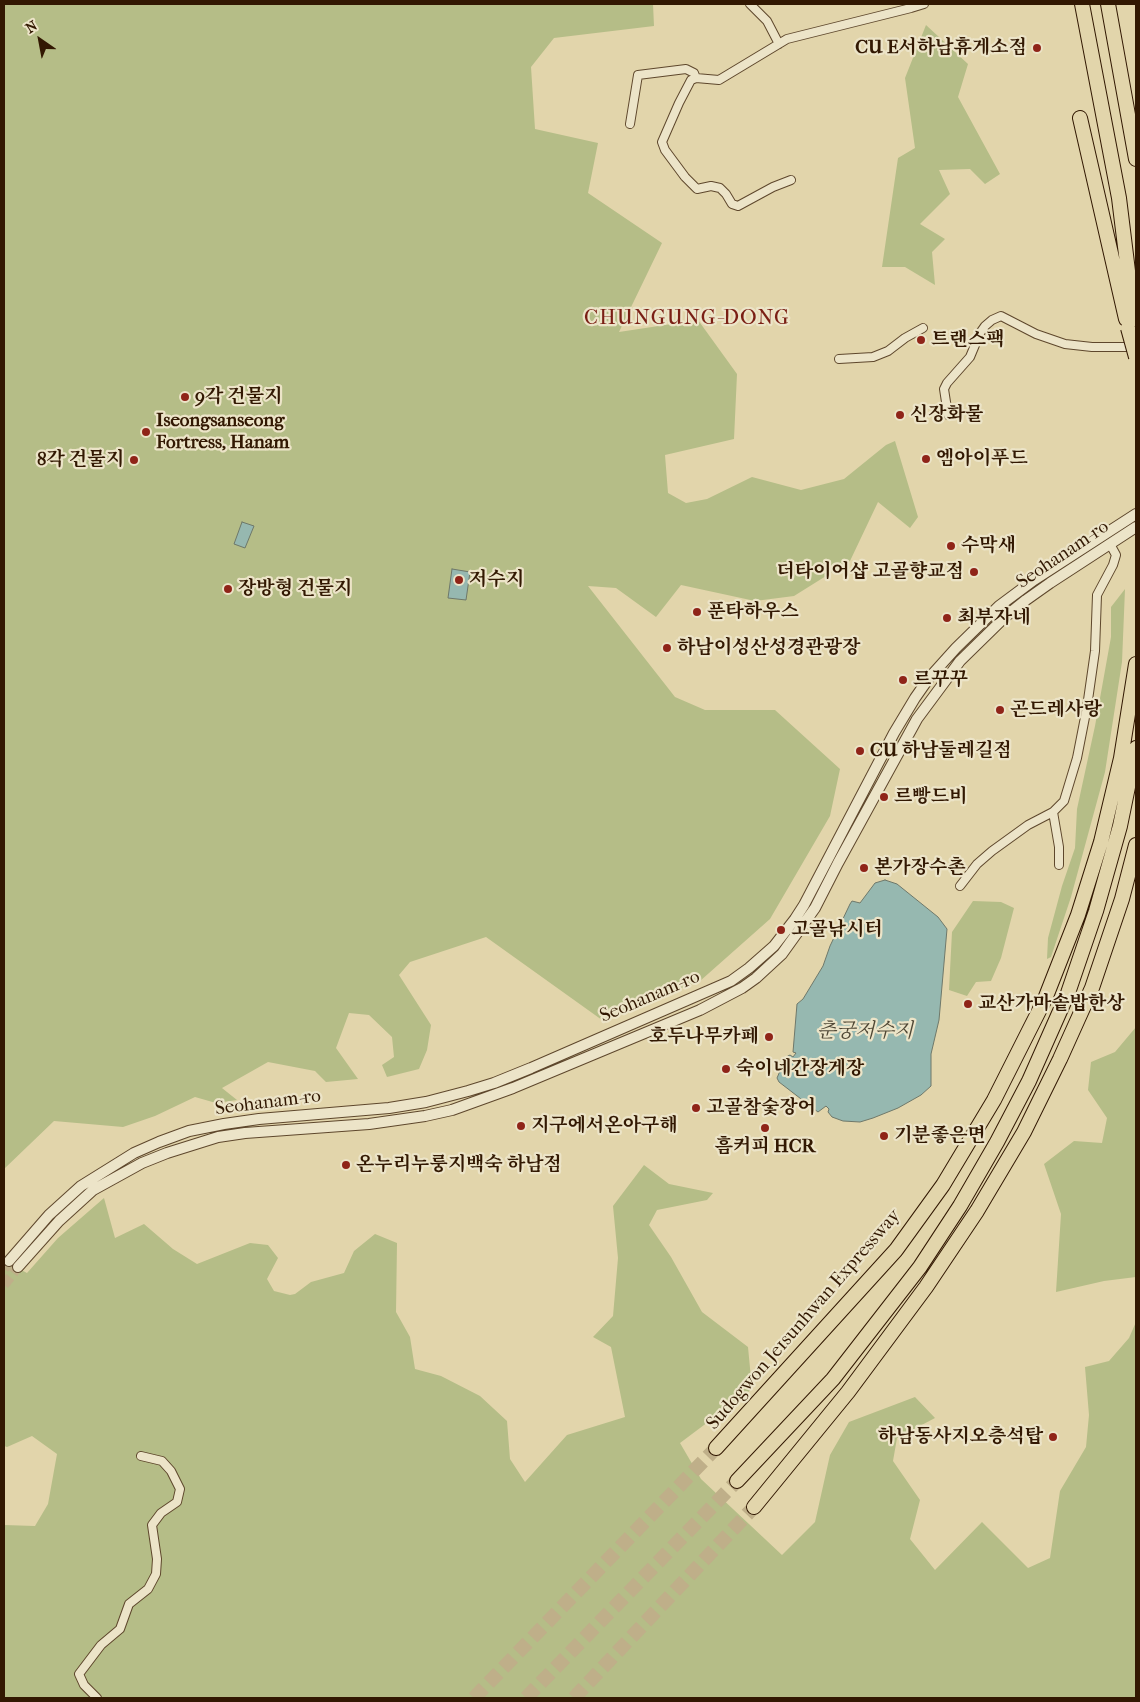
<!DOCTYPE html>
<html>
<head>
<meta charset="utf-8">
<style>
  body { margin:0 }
  #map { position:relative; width:1140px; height:1702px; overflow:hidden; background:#e2d5ab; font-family:"IM FELL French Canon",serif }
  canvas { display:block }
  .frame { position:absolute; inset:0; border:5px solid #321802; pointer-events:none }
  .north { position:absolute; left:15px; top:15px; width:50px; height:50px; -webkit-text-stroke:4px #ece4c8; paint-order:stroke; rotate:327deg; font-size:14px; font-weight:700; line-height:20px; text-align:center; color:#321802 }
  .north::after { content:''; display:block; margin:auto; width:18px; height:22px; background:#321802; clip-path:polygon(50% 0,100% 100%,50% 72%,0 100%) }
</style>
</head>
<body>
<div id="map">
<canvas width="1140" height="1702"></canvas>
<div class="frame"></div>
<div class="north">N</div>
</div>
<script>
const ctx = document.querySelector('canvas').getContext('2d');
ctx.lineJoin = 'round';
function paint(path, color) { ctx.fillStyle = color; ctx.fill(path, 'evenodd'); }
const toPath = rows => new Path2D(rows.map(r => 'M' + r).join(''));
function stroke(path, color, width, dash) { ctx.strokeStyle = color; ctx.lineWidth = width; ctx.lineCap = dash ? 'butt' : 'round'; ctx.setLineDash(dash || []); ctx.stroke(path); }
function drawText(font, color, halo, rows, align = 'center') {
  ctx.font = font + ' "IM FELL French Canon","Noto Serif KR",serif'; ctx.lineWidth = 4.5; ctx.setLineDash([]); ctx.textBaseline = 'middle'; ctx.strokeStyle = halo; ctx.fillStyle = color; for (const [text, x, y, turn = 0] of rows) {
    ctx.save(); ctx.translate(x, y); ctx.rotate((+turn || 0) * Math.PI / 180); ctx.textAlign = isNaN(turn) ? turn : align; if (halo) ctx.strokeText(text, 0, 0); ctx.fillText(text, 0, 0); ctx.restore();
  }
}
paint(toPath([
  [4,4,653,4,654,26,554,38,531,67,535,129,598,143,588,193,662,243,619,332,698,320,737,374,734,439,665,455,668,493,686,503,707,499,752,477,801,490,844,479,886,445,895,441,918,517,910,528,878,502,850,561,794,596,755,601,681,585,656,617,616,588,588,586,675,697,705,710,775,710,840,769,830,816,770,919,700,981,602,1020,486,937,410,962,399,975,431,1025,427,1050,419,1069,387,1077,382,1065,394,1057,392,1037,369,1015,349,1013,336,1048,358,1079,326,1082,315,1071,268,1062,222,1088,237,1100,216,1103,195,1097,155,1116,123,1127,54,1121,4,1169],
  [926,25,968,64,958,97,1000,174,985,184,970,169,939,170,950,194,920,224,945,239,932,252,935,285,905,267,882,267,898,158,915,148,905,78],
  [1125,589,1122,662,1105,772,1071,897,1051,957,1047,959,1048,938,1062,886,1075,848,1077,809,1095,726,1111,637,1111,607],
  [973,901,1001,902,1014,908,1001,958,991,981,976,982,967,996,949,990,952,932],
  [1136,1027,1136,1277,1104,1281,1056,1292,1061,1214,1044,1164,1074,1141,1102,1143,1107,1118,1088,1090,1091,1062,1115,1052],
  [644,1165,669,1184,713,1193,707,1200,657,1210,649,1225,671,1257,702,1312,748,1347,752,1389,680,1443,701,1479,782,1555,815,1522,830,1455,849,1422,915,1397,935,1418,897,1438,893,1461,920,1500,910,1539,935,1570,982,1522,1028,1568,1050,1558,1060,1491,1086,1447,1089,1415,1085,1367,1109,1361,1129,1338,1136,1322,1136,1698,4,1698,4,1525,35,1526,48,1504,57,1454,32,1436,7,1447,4,1446,4,1261,27,1273,58,1238,104,1198,115,1238,144,1224,173,1249,197,1264,250,1243,268,1245,278,1258,267,1279,274,1291,290,1295,295,1294,311,1282,344,1273,354,1251,375,1234,397,1243,396,1312,410,1337,415,1369,441,1376,480,1396,507,1421,510,1459,525,1482,567,1435,625,1417,611,1347,593,1337,613,1316,618,1258,613,1206]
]), '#b5bd87');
const water = toPath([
  [242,522,254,526,245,548,234,544,242,522],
  [452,569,470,572,466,600,448,598,452,569],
  [885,880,897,884,938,917,947,929,939,1020,931,1054,931,1086,921,1095,898,1108,873,1118,860,1122,843,1121,832,1117,828,1112,829,1109,826,1106,818,1112,779,1082,777,1078,786,1057,790,1055,793,1057,796,1053,793,1052,797,1004,803,999,823,966,830,946,850,904,852,901,860,903,875,883,885,880]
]);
paint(water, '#96b8b0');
stroke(water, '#6e786a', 1);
stroke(toPath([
  [4,1269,9,1261],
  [4,1285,18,1267]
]), '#bfaf89', 10, [10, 5]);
stroke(toPath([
  [474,1698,716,1448],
  [526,1698,737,1481],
  [574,1698,754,1507]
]), '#bfaf89', 14, [14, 7]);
const minor = toPath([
  [750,4,767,21,779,44],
  [630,124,638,75,686,69,694,73,696,78],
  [791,180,773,187,738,206,732,204,726,194,720,188,711,186,697,189,685,177,665,150,662,142,679,103,691,80,696,78,719,80,787,39,911,8,924,4],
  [839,359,873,357,888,351,905,338,923,328],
  [948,415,944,389,947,383,970,357,980,333,985,326,992,320,1001,316,1036,334,1065,344,1092,347,1136,347],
  [1053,812,1059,847,1059,865],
  [960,886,977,864,992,851,1028,825,1053,812,1064,801,1077,758,1087,707,1095,651,1097,595,1113,565,1116,555,1110,544],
  [97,1698,84,1685,79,1674,101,1645,120,1629,129,1604,148,1589,156,1574,157,1559,152,1525,161,1513,177,1502,180,1489,171,1471,162,1461,141,1456]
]);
const tertiary = toPath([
  [9,1261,49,1215,81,1186,134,1153,159,1142,189,1131,224,1124,259,1119,389,1108,426,1102,468,1091,494,1083,531,1068,731,981,749,968,774,946,795,919,804,905,894,733,915,698,929,678,956,648,999,606,1034,580,1136,514],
  [18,1267,59,1221,93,1190,142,1163,167,1153,218,1137,245,1133,369,1124,425,1116,452,1110,513,1088,700,1010,742,988,756,978,782,954,815,908,838,863,917,719,960,661,1006,616,1026,600,1050,583,1136,527]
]);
const motorway = toPath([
  [1082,4,1119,198,1136,336],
  [1108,4,1136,159],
  [1080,118,1126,319],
  [716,1448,896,1250,943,1185,994,1100,1045,999,1078,915,1101,842,1121,758,1136,664],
  [737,1481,833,1379,920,1267,960,1206,997,1142,1029,1081,1068,993,1096,911,1120,826,1136,748],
  [754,1507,848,1392,926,1287,977,1211,1024,1132,1060,1059,1092,988,1122,899,1136,845]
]);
stroke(minor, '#5e472c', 10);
stroke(tertiary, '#5e472c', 12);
stroke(motorway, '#321802', 16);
stroke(minor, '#ece4c8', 8);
stroke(tertiary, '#ece4c8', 10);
stroke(motorway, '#e2d5ab', 14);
const motorwayBridge = toPath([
  [1128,328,1136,357]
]);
stroke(motorwayBridge, '#321802', 16, []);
stroke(motorwayBridge, '#e2d5ab', 14);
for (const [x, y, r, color] of [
  [1037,48,5,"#8f2418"],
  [921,340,5,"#8f2418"],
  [185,397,5,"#8f2418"],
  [900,415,5,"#8f2418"],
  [146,432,5,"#8f2418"],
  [926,459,5,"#8f2418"],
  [134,460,5,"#8f2418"],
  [951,546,5,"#8f2418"],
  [974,572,5,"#8f2418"],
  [459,580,5,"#8f2418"],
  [228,589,5,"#8f2418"],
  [697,612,5,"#8f2418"],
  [947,618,5,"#8f2418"],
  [667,648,5,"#8f2418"],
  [903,680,5,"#8f2418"],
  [1000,710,5,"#8f2418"],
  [860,751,5,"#8f2418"],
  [884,797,5,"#8f2418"],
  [864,868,5,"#8f2418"],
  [781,930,5,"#8f2418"],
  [968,1004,5,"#8f2418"],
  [769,1037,5,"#8f2418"],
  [726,1069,5,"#8f2418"],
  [696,1108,5,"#8f2418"],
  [521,1126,5,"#8f2418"],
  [765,1128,5,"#8f2418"],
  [884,1136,5,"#8f2418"],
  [346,1165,5,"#8f2418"],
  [1053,1437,5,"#8f2418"]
]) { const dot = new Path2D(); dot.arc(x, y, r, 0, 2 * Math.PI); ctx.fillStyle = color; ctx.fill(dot); stroke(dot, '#ece4c8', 2); }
drawText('bold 19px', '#321802', '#ece4c8', [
  ["CU E서하남휴게소점",1027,48,"right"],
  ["트랜스팩",931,340],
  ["9각 건물지",195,397],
  ["신장화물",910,415],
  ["Iseongsanseong",156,421],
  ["Fortress, Hanam",156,443],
  ["엠아이푸드",936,459],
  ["8각 건물지",124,460,"right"],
  ["수막새",961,546],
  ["더타이어샵 고골향교점",964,572,"right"],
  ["저수지",469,580],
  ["장방형 건물지",238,589],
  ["푼타하우스",707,612],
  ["최부자네",957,618],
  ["하남이성산성경관광장",677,648],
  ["르꾸꾸",913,680],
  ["곤드레사랑",1010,710],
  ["CU 하남둘레길점",870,751],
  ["르빵드비",894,797],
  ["본가장수촌",874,868],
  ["고골낚시터",791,930],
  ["교산가마솥밥한상",978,1004],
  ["호두나무카페",759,1037,"right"],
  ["숙이네간장게장",736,1069],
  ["고골참숯장어",706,1108],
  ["지구에서온아구해",531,1126],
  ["기분좋은면",894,1136],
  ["흠커피 HCR",765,1147,"center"],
  ["온누리누룽지백숙 하남점",356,1165],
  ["하남동사지오층석탑",1043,1437,"right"]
], 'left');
drawText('19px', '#321802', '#ece4c8', [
  ["Seohanam-ro",1063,555,-34],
  ["Seohanam-ro",650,997,-23],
  ["Seohanam-ro",268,1103,-7],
  ["Sudogwon Je1sunhwan Expressway",804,1320,-49]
]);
drawText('italic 20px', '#504836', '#ece4c8', [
  ["춘궁저수지",865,1032]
]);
ctx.letterSpacing = '1px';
drawText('21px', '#7a1f14', '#ece4c8', [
  ["CHUNGUNG-DONG",687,319]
]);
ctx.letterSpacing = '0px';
</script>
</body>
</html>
